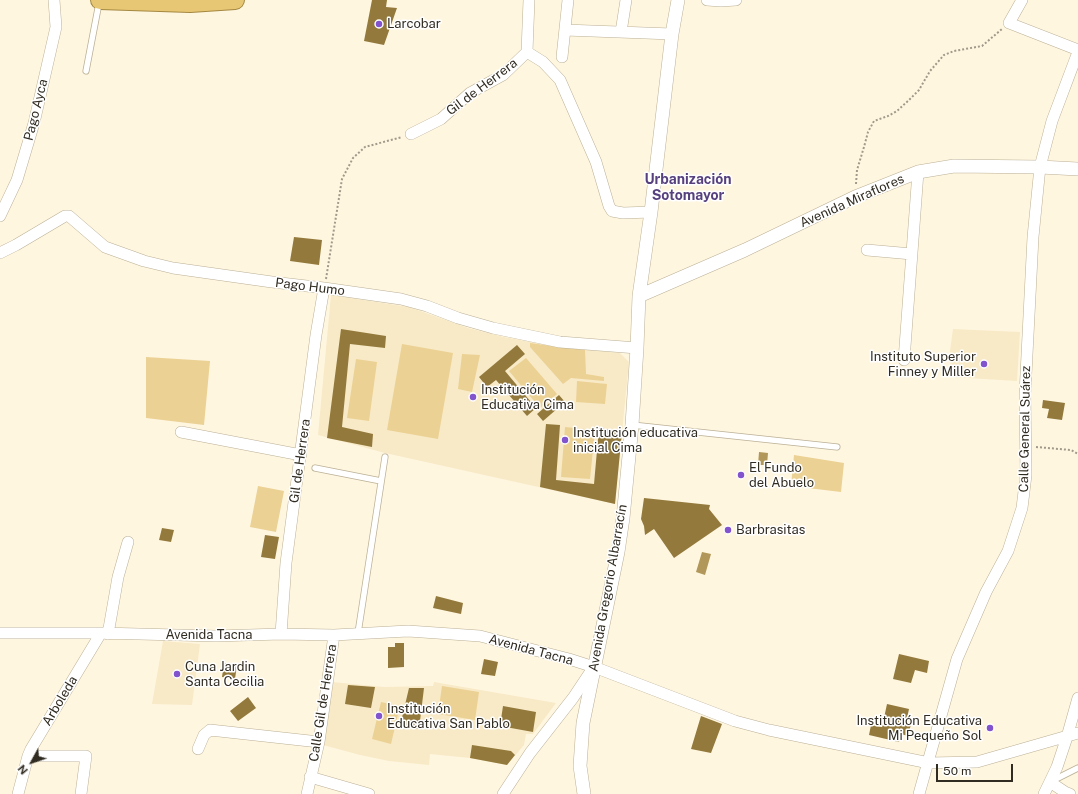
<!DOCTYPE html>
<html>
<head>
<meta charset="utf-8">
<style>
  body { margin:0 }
  #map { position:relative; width:1078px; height:794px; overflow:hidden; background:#fff6e0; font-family:"Public Sans",sans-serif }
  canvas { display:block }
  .north { position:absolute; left:12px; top:742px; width:40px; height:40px; -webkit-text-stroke:3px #fff; paint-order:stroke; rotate:230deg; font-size:11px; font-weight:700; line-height:16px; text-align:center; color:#312c22 }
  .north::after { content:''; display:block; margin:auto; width:14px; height:18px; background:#312c22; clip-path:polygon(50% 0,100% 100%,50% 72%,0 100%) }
  .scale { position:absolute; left:936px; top:764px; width:77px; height:18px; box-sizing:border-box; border:2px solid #312c22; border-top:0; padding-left:5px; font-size:12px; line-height:14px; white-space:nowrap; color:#312c22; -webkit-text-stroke:3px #fff; paint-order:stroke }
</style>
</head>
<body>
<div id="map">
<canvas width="1078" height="794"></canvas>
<div class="north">N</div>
<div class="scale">50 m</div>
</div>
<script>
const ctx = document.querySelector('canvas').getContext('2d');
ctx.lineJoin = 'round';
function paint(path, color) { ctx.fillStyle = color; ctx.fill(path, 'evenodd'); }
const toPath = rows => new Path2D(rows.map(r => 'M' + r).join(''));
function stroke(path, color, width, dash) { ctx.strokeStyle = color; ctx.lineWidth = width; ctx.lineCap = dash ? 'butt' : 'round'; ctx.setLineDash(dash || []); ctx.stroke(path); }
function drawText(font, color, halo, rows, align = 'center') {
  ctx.font = font + ' "Public Sans",sans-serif'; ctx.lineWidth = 3; ctx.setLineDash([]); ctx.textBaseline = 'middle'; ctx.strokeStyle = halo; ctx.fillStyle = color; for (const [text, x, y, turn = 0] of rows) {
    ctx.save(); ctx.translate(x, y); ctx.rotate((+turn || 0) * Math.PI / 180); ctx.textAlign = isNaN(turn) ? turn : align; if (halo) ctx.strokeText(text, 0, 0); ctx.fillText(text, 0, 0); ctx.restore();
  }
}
paint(toPath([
  [331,295,409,307,468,328,504,337,552,346,620,353,629,362,615,504,385,453,318,435],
  [953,329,1020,332,1017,381,951,377,950,351],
  [163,641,200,644,192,705,152,704],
  [332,682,384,687,433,686,434,682,556,703,533,734,526,734,524,745,507,765,470,758,430,754,429,765,389,761,360,755,323,745]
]), '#f8eac7');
paint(toPath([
  [530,343,552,346,585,350,586,374,604,377,604,381,571,378,563,384,530,347],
  [402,344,453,353,438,439,387,430],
  [462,354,480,355,472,392,458,389],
  [146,357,210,361,204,425,146,418],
  [526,358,557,394,540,408,509,371],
  [356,359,377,362,369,421,347,418],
  [577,381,607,384,605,404,576,402],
  [565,427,595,430,590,479,561,477],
  [794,455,844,463,841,492,791,486],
  [258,486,284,491,276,532,250,527],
  [442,686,479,692,475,720,438,714],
  [381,702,400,706,391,744,372,739]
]), '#ebd194');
paint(toPath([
  [759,452,768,453,767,465,758,465],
  [702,552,711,554,705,575,696,572]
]), '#b19759');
paint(toPath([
  [372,0,387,0,386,7,397,8,384,45,364,41],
  [294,237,322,240,319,265,290,261],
  [341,329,386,336,385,348,350,344,342,427,373,434,372,447,327,438],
  [517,345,525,354,505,371,536,408,527,416,496,380,487,387,479,377],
  [559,395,565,402,543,421,537,414],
  [1043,400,1065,403,1062,420,1047,418,1049,409,1042,408],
  [546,424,560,425,556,480,594,484,599,428,622,432,615,504,540,487],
  [644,498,710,505,709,509,722,525,674,558,654,529,645,535,644,526,641,519],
  [162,528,174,530,171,542,159,540],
  [265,535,279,537,275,559,261,557],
  [436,596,463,603,461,614,433,608],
  [395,643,404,643,404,667,388,668,388,647,395,647],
  [899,654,929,661,927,673,915,670,911,683,893,679],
  [484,659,498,662,495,676,481,674],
  [224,663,237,665,235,679,222,677],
  [348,685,375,687,371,708,345,704],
  [409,688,424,688,419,729,400,726],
  [248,697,256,708,238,721,230,711],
  [887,704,909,709,906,723,911,724,908,736,901,734,899,742,869,735,871,725,882,727],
  [503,706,536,712,533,732,500,726],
  [701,716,722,724,711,753,691,749],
  [472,745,511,751,515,755,507,765,470,758]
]), '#937a3c');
const service = toPath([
  [86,71,99,3],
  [632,425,837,447],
  [315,468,381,481],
  [358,633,385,457],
  [1052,781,1078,768]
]);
const minor = toPath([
  [707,0,721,1,736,0],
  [1022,0,1009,23,1078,50],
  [565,30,672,34],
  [621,32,626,0],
  [527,52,543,62,560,80,596,162,609,206,612,211,623,213,651,212],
  [562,57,568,0],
  [411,134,441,119,470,93,503,75,527,52,529,0],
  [0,216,17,180,34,123,56,27,54,0],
  [867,250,912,254],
  [0,253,16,245,65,216,69,216,105,247,144,261,173,268,272,282,324,288,401,299,427,306,458,318,493,328,560,342,637,348],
  [904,360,918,172],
  [181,432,301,455],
  [0,633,101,633,216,636,281,634,334,635,408,631,480,636,569,659,594,667,735,721,769,730,929,763,977,762,1078,733],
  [108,634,118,577,128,542],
  [281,634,286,563,316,335,324,288],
  [198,749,204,735,210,730,319,742],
  [28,756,86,756,81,794],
  [310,777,369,794],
  [1050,782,1065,792,1070,794],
  [18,794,28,756,31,749,101,633],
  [307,794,319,742,334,635],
  [503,794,530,753,573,698,593,668],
  [919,794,957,659,986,592,1008,551,1022,508,1026,475,1025,394,1033,237,1040,167,1052,121,1078,52],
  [1044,794,1057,767,1067,737,1078,698]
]);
const tertiary = toPath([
  [639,296,745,250,855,197,918,172,954,166,1040,167,1078,169],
  [584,794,580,766,583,723,618,552,623,518,632,425,637,348,639,296,651,212,672,34,678,0]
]);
const trunk = toPath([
  [100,0,190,3,235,0]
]);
stroke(service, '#bbb096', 7);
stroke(minor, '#bbb096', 12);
stroke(tertiary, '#bbb096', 14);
stroke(trunk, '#a48841', 20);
stroke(toPath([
  [856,184,857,170,864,147,868,132,874,121,888,116,897,111,909,100,919,90,930,71,944,55,954,51,982,46,1002,29],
  [326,279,342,179,353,158,365,147,402,137],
  [1036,447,1071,450,1078,454]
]), '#a19989', 2, [2, 2]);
stroke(service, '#fff', 5.5);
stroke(minor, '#fff', 11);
stroke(tertiary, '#fff', 13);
stroke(trunk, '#e8c774', 18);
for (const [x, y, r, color] of [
  [379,24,4,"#8153cc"],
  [984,364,4,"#8153cc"],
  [473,397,4,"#8153cc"],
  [565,440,4,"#8153cc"],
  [741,475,4,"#8153cc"],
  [728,530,4,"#8153cc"],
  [177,674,4,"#8153cc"],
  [379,716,4,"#8153cc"],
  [990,728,4,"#8153cc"]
]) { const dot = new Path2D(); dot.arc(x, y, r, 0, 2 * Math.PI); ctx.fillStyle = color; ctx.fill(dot); stroke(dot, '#fff', 1.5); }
drawText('13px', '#312c22', '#fff', [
  ["Larcobar",387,24],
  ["Instituto Superior",976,357,"right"],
  ["Finney y Miller",976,372,"right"],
  ["Institución",481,390],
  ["Educativa Cima",481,405],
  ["Institución educativa",573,433],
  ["inicial Cima",573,448],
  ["El Fundo",749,468],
  ["del Abuelo",749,483],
  ["Barbrasitas",736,530],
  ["Cuna Jardin",185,667],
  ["Santa Cecilia",185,682],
  ["Institución",387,709],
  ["Educativa San Pablo",387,724],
  ["Institución Educativa",982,721,"right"],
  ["Mi Pequeño Sol",982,736,"right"]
], 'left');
drawText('13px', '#312c22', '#fff', [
  ["Gil de Herrera",482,87,-37],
  ["Pago Ayca",36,110,-76],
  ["Avenida Miraflores",852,201,-24],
  ["Pago Humo",310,287,7],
  ["Calle General Suárez",1025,429,-89],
  ["Gil de Herrera",300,461,-82],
  ["Avenida Gregorio Albarracín",608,588,-80],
  ["Avenida Tacna",209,635],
  ["Avenida Tacna",531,650,15],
  ["Arboleda",60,701,-59],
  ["Calle Gil de Herrera",323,703,-81]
]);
drawText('bold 14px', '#56417e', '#fff', [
  ["Urbanización",688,180],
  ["Sotomayor",688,196]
]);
</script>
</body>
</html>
